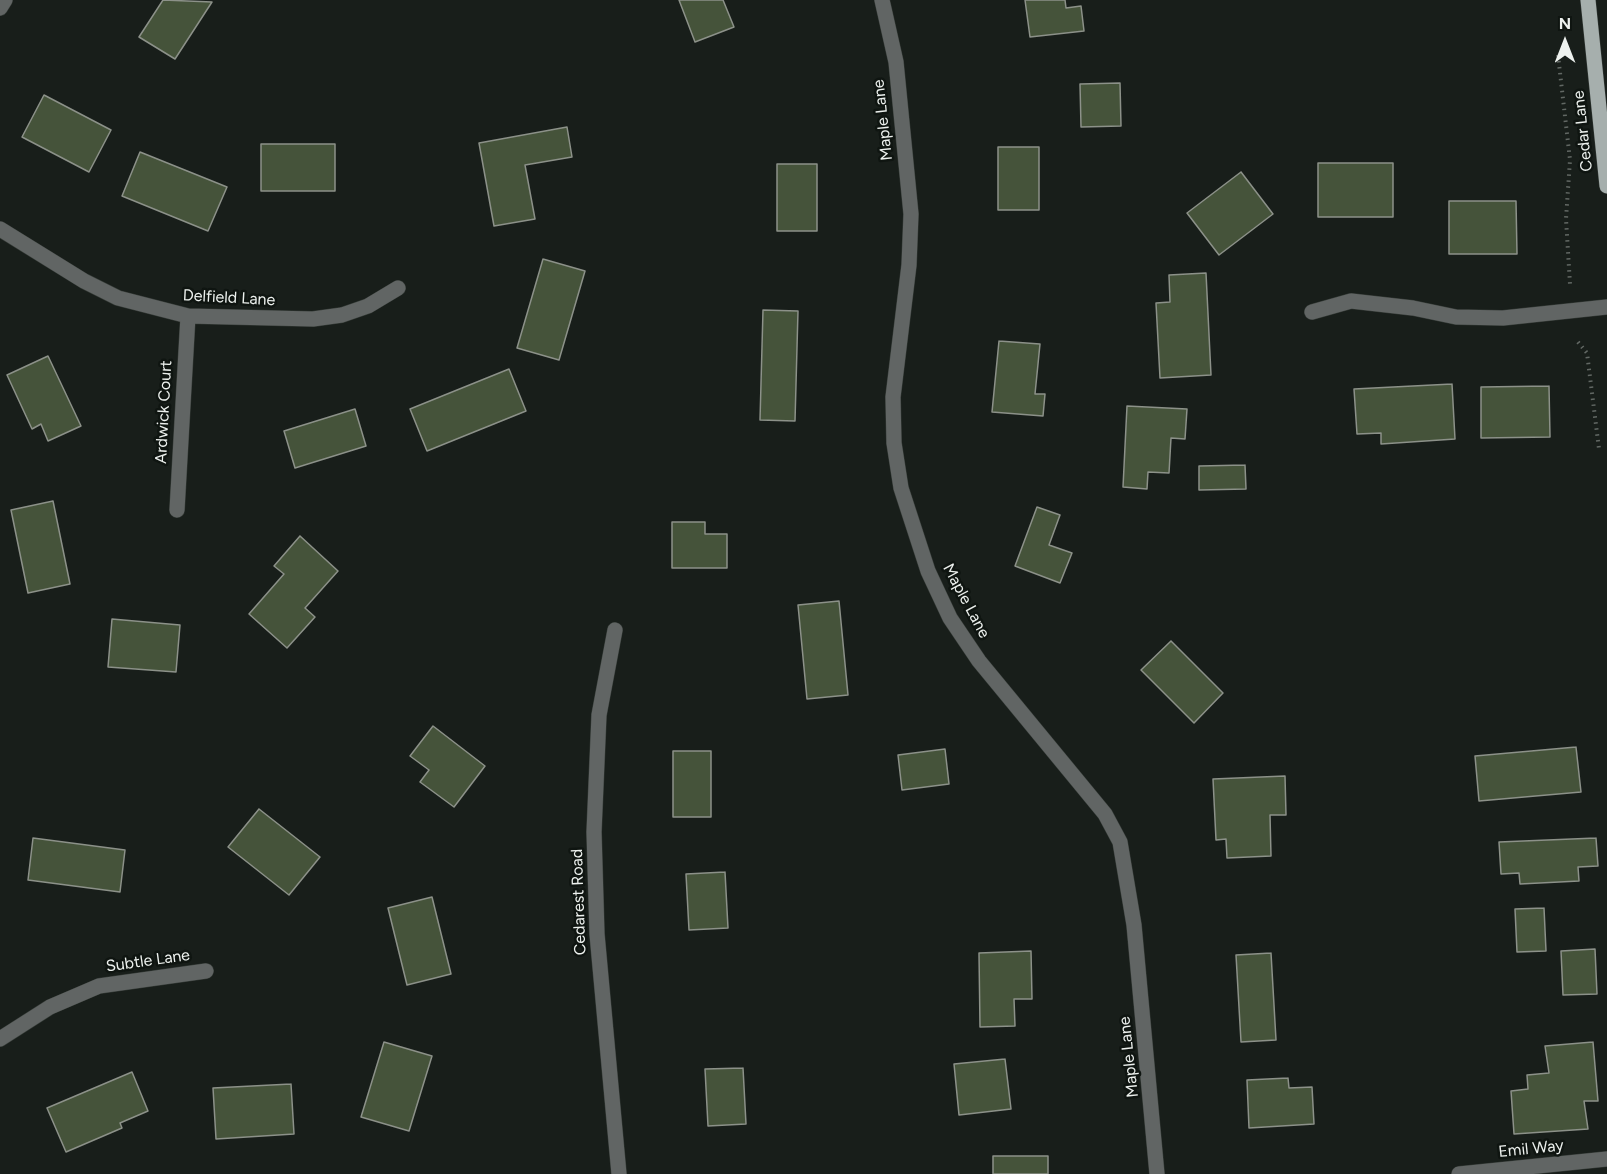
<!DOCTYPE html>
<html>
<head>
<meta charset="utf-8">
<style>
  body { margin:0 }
  #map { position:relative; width:1607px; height:1174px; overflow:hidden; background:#181e1a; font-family:Figtree,sans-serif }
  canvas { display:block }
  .north { position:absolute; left:1535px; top:12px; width:60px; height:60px; -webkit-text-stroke:4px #0f1511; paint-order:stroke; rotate:0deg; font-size:16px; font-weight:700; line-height:24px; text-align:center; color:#edf1ee }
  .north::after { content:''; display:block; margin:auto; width:21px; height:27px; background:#edf1ee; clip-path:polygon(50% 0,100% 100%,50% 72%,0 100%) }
</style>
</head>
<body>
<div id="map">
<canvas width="1607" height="1174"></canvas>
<div class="north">N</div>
</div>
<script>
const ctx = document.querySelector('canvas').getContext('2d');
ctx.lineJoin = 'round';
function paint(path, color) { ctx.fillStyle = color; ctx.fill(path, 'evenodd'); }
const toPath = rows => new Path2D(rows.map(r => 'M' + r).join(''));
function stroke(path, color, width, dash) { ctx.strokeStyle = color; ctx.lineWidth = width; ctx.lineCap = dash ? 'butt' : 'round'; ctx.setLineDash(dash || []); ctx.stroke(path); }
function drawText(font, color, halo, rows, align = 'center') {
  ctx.font = font + ' Figtree,sans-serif'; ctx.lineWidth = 5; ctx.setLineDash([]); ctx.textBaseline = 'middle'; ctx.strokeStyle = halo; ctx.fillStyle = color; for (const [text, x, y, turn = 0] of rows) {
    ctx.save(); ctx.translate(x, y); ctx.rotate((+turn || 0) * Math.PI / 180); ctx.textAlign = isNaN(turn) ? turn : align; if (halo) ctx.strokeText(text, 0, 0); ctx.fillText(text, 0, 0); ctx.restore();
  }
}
const building = toPath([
  [163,0,212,2,175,59,139,37,163,0],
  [679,0,723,0,734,27,695,42,679,0],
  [1025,0,1065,0,1066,8,1081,6,1084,31,1030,37,1025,0],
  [1120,83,1121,126,1081,127,1080,84,1120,83],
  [44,95,111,130,89,172,22,137,44,95],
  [567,127,572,157,525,165,535,219,494,226,479,143,567,127],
  [261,144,335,144,335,191,261,191,261,144],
  [998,147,1039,147,1039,210,998,210,998,147],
  [140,152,227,187,208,231,122,196,140,152],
  [1318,163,1393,163,1393,217,1318,217,1318,163],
  [777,164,817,164,817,231,777,231,777,164],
  [1241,172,1273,214,1219,255,1187,213,1241,172],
  [1449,201,1516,201,1517,254,1449,254,1449,201],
  [543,259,585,271,559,360,517,348,543,259],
  [1206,273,1211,375,1160,378,1156,303,1170,302,1169,275,1206,273],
  [763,310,798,311,795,421,760,420,763,310],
  [999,341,1040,344,1035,394,1045,394,1043,416,992,412,999,341],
  [48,356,81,426,48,441,41,424,32,429,7,375,48,356],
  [509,369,526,411,427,451,410,409,509,369],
  [1452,384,1455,439,1381,444,1381,433,1357,434,1354,389,1452,384],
  [1549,386,1550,437,1481,438,1481,387,1549,386],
  [1127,406,1187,409,1185,439,1171,438,1169,473,1148,472,1147,489,1123,487,1127,406],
  [355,409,366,446,295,468,284,431,355,409],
  [1245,465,1246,489,1199,490,1199,466,1245,465],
  [53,501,70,584,28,593,11,510,53,501],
  [1037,507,1060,515,1049,545,1072,553,1060,583,1015,566,1037,507],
  [672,522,705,522,705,534,727,534,727,568,672,568,672,522],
  [300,536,338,571,305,608,315,617,287,648,249,614,284,574,274,566,300,536],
  [839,601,848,695,807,699,798,605,839,601],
  [112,619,180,625,176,672,108,667,112,619],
  [1171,641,1223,693,1194,723,1141,670,1171,641],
  [433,726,485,766,454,807,420,782,429,770,410,756,433,726],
  [1576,747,1581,792,1479,801,1475,756,1576,747],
  [945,749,949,784,902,790,898,755,945,749],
  [673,751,711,751,711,817,673,817,673,751],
  [1285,776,1286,815,1270,815,1271,856,1227,858,1226,839,1216,840,1213,779,1285,776],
  [259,809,320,857,289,895,228,847,259,809],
  [33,838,125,850,120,892,28,880,33,838],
  [1596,838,1598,866,1578,867,1579,881,1520,884,1519,873,1501,874,1499,842,1596,838],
  [725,872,728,928,689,930,686,874,725,872],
  [432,897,451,974,407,985,388,908,432,897],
  [1544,908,1546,951,1517,952,1515,909,1544,908],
  [1595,949,1597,994,1563,995,1561,951,1595,949],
  [1031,951,1032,999,1014,999,1015,1026,980,1027,979,953,1031,951],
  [1271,953,1276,1040,1241,1042,1236,955,1271,953],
  [384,1042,432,1056,409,1131,361,1117,384,1042],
  [1593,1042,1598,1101,1584,1101,1588,1129,1514,1134,1511,1091,1528,1089,1527,1075,1549,1073,1545,1046,1593,1042],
  [1005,1059,1011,1109,959,1115,954,1064,1005,1059],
  [743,1068,746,1124,708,1126,705,1069,743,1068],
  [132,1072,148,1111,120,1123,122,1128,66,1152,47,1108,132,1072],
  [1288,1078,1289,1088,1312,1087,1314,1124,1249,1128,1247,1080,1288,1078],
  [291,1084,294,1134,216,1139,213,1088,291,1084],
  [993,1156,1048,1156,1048,1174,993,1174,993,1156]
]);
paint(building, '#45533a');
stroke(building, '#8c9189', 1.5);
const minor = toPath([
  [882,0,896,62,911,214,909,265,893,397,894,443,901,488,928,571,950,618,979,661,1105,814,1120,842,1134,925,1157,1174],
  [0,8,5,0],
  [0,229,84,281,118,298,188,316,313,319,342,315,368,306,398,288],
  [1312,312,1351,301,1413,308,1456,317,1503,318,1607,307],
  [177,510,188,316],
  [615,630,599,715,594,832,597,934,619,1174],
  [0,1039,50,1007,99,986,206,971],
  [1459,1174,1607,1159]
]);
const major = toPath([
  [1588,0,1607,186]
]);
stroke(minor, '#363c38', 16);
stroke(major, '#363c38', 16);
stroke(toPath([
  [1558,55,1570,160,1566,219,1570,284],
  [1578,342,1587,353,1599,449]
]), '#626864', 4, [1.5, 4.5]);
stroke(minor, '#616564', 15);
stroke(major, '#a6afad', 15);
drawText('16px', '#edf1ee', '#0f1511', [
  ["Maple Lane",883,120,-96],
  ["Cedar Lane",1583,131,-96],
  ["Delfield Lane",229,298,3],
  ["Ardwick Court",164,412,-87],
  ["Maple Lane",966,601,62],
  ["Cedarest Road",579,902,-92],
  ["Subtle Lane",148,961,-8],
  ["Maple Lane",1129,1057,-96],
  ["Emil Way",1531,1149,-6]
]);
</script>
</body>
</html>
